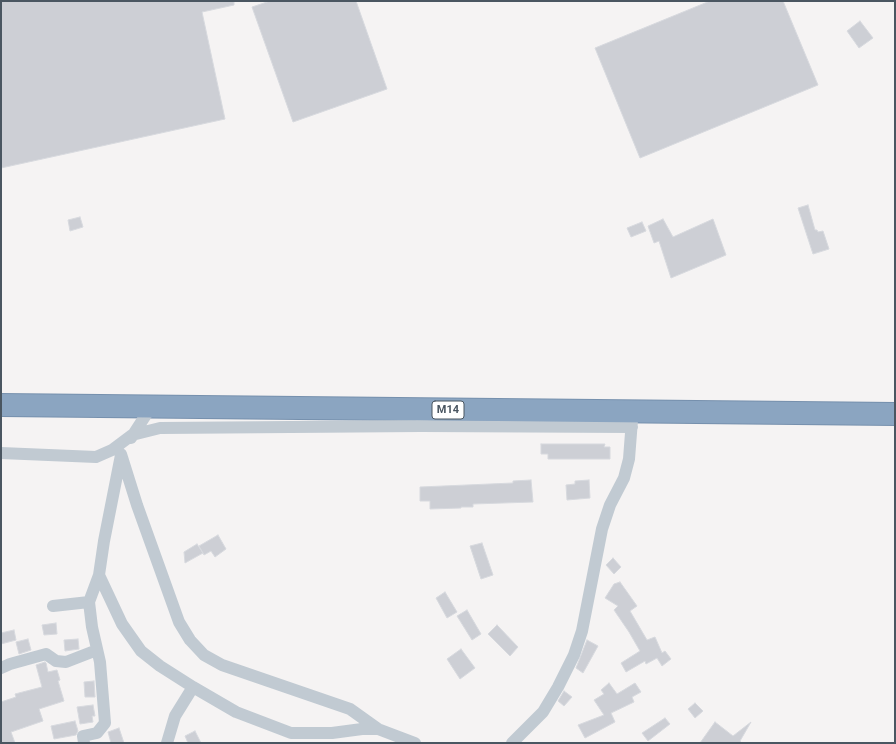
<!DOCTYPE html>
<html>
<head>
<meta charset="utf-8">
<style>
  body { margin:0 }
  #map { position:relative; width:896px; height:744px; overflow:hidden; background:#f5f3f3; font-family:Roboto,sans-serif }
  canvas { display:block }
  .frame { position:absolute; inset:0; border:2px solid #4a5661; pointer-events:none }
</style>
</head>
<body>
<div id="map">
<canvas width="896" height="744"></canvas>
<div class="frame"></div>
</div>
<script>
const ctx = document.querySelector('canvas').getContext('2d');
ctx.lineJoin = 'round';
function paint(path, color) { ctx.fillStyle = color; ctx.fill(path, 'evenodd'); }
const toPath = rows => new Path2D(rows.map(r => 'M' + r).join(''));
function stroke(path, color, width, dash) { ctx.strokeStyle = color; ctx.lineWidth = width; ctx.lineCap = dash ? 'butt' : 'round'; ctx.setLineDash(dash || []); ctx.stroke(path); }
function drawText(font, color, halo, rows, align = 'center') {
  ctx.font = font + ' Roboto,sans-serif'; ctx.lineWidth = 3.5; ctx.setLineDash([]); ctx.textBaseline = 'middle'; ctx.strokeStyle = halo; ctx.fillStyle = color; for (const [text, x, y, turn = 0] of rows) {
    ctx.save(); ctx.translate(x, y); ctx.rotate((+turn || 0) * Math.PI / 180); ctx.textAlign = isNaN(turn) ? turn : align; if (halo) ctx.strokeText(text, 0, 0); ctx.fillText(text, 0, 0); ctx.restore();
  }
}
const building = toPath([
  [1,1,234,1,234,5,202,12,225,119,1,168,1,1],
  [270,1,356,1,387,89,293,122,252,7,270,1],
  [710,1,783,1,818,85,640,158,595,48,710,1],
  [860,21,873,38,859,48,847,31,860,21],
  [808,205,815,230,817,230,818,232,823,231,829,249,813,254,798,208,808,205],
  [80,217,83,227,70,231,68,220,80,217],
  [663,219,673,237,713,219,726,255,671,278,659,241,654,243,648,226,663,219],
  [642,222,646,231,631,237,627,228,642,222],
  [541,444,605,444,604,447,610,447,610,459,548,459,548,454,541,454,541,444],
  [531,480,533,502,473,504,473,507,461,507,461,508,430,509,430,501,420,501,420,487,513,483,513,481,531,480],
  [589,480,590,498,567,500,566,485,575,484,575,481,589,480],
  [218,535,226,549,215,557,211,551,204,555,199,546,218,535],
  [482,543,493,575,481,579,470,546,482,543],
  [197,544,203,553,185,563,184,552,197,544],
  [613,558,621,567,614,574,606,565,613,558],
  [620,582,637,606,630,611,647,640,655,637,662,653,665,651,671,659,662,666,657,658,646,664,645,661,626,672,621,663,640,651,629,632,614,610,618,606,605,598,614,584,620,582],
  [445,592,457,612,447,618,436,598,445,592],
  [467,610,481,634,472,640,457,616,467,610],
  [56,623,57,634,44,635,42,625,56,623],
  [497,625,518,647,510,656,488,634,497,625],
  [14,630,16,640,1,644,1,633,14,630],
  [28,639,31,650,19,654,16,642,28,639],
  [78,639,79,649,65,651,64,640,78,639],
  [587,640,598,646,583,673,576,668,587,640],
  [461,649,475,668,460,679,447,659,461,649],
  [45,662,46,663,48,672,57,670,60,680,58,681,64,701,39,709,43,721,11,732,15,743,1,743,1,702,16,697,15,694,42,687,36,665,45,662],
  [94,681,95,697,85,697,84,682,94,681],
  [609,683,617,694,635,683,641,692,632,697,634,702,611,713,615,722,585,738,578,725,604,715,594,700,604,694,601,690,609,683],
  [564,691,572,697,564,706,558,701,564,691],
  [695,703,703,711,695,718,688,709,695,703],
  [93,705,95,716,92,716,93,722,80,724,77,707,93,705],
  [665,718,670,724,648,741,642,733,665,718],
  [75,721,78,731,76,735,54,739,51,726,75,721],
  [715,722,733,736,751,722,740,741,742,743,700,743,715,722],
  [119,728,124,743,111,743,108,732,119,728],
  [195,731,201,743,188,743,185,736,195,731]
]);
paint(building, '#cdcfd5');
stroke(building, '#d7d9de', 1);
const highway = toPath([
  [1,405,895,414]
]);
stroke(highway, '#7690ad', 24);
stroke(toPath([
  [131,438,151,407],
  [1,453,96,457,112,450,132,435,160,428,421,426,632,427],
  [121,454,137,505,179,622,190,640,204,655,222,665,350,709,378,729],
  [99,575,122,624,141,651,160,666,193,687,236,712,291,733,332,733,362,729,378,729,415,743],
  [53,606,89,602],
  [1,668,10,664,46,654,56,661,66,662,97,650],
  [84,743,83,736,97,733,105,723,100,662,92,627,89,602,99,575,104,541,121,455],
  [167,743,175,716,193,687],
  [512,743,543,712,558,687,574,655,582,631,602,529,610,505,624,478,629,459,632,420]
]), '#c1cad2', 12);
stroke(highway, '#8ba5c1', 22);
for (const [x, y, w] of [
  [448,410,32]
]) { const box = new Path2D(); box.roundRect(x - w / 2, y - 9, w, 18, 3); ctx.fillStyle = '#fff'; ctx.fill(box); stroke(box, '#4a5661', 1); }
drawText('bold 11px', '#4a5661', null, [
  ["M14",448,410]
]);
</script>
</body>
</html>
